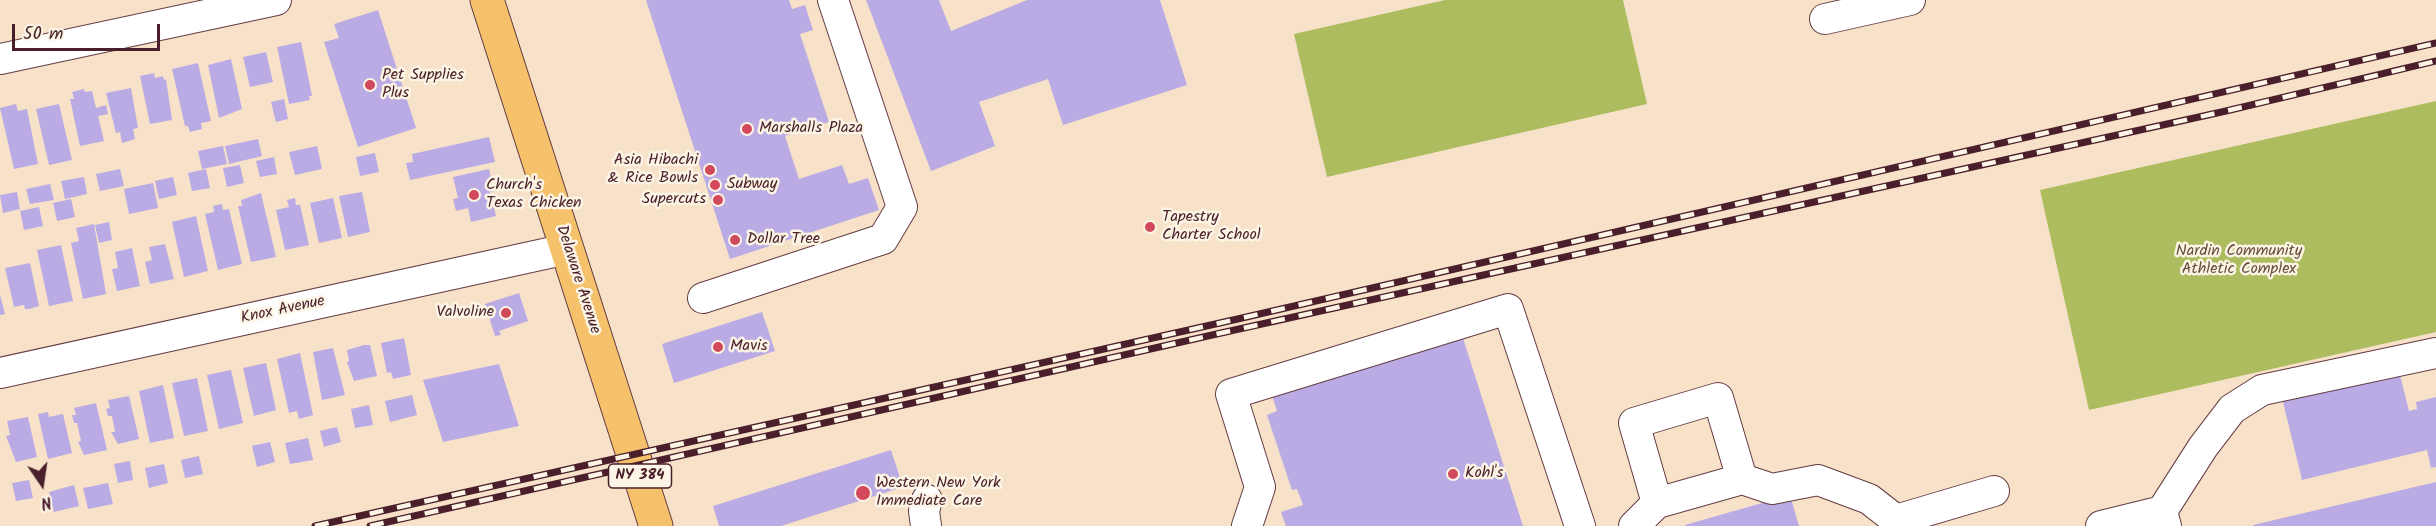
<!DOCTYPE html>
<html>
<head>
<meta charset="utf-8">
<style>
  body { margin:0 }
  #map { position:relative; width:2436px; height:526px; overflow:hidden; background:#f7e2c9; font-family:Kalam,sans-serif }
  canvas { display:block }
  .north { position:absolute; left:12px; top:454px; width:60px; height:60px; -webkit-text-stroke:4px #fcf5e5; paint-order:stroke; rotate:167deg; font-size:16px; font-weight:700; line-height:24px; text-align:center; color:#4a1f2b }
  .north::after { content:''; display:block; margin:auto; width:21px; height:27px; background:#4a1f2b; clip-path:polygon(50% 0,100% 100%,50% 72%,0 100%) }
  .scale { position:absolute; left:12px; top:24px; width:148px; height:27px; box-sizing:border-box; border:3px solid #4a1f2b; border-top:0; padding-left:8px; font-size:18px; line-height:21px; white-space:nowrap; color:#4a1f2b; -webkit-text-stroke:4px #fcf5e5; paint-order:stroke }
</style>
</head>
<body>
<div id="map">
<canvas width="2436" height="526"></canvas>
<div class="north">N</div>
<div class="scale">50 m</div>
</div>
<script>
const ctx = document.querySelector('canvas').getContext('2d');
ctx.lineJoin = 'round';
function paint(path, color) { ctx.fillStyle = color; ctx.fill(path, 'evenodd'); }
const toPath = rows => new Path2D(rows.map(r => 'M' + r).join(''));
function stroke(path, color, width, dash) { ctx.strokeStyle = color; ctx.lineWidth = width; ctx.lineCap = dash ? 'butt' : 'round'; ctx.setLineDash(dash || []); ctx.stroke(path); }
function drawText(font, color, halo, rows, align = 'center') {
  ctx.font = font + ' Kalam,sans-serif'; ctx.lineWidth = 5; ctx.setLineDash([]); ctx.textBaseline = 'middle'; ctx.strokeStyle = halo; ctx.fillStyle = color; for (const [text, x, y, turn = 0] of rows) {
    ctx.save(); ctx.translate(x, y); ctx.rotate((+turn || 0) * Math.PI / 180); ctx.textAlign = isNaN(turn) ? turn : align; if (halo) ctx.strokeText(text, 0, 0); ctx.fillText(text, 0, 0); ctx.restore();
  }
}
paint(toPath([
  [1445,0,1623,0,1647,104,1327,177,1294,34],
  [2436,101,2436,332,2089,410,2040,190]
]), '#acbc5f');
paint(toPath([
  [646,0,789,0,792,9,805,5,813,30,800,34,829,122,785,136,799,179,842,165,849,184,868,178,879,210,730,259],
  [866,0,939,0,951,31,1027,0,1160,0,1187,85,1063,125,1048,79,979,102,995,146,931,171],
  [378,10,416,128,358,147,324,42,339,38,334,24],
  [301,42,312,96,309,96,310,100,289,104,277,47],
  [266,52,273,82,250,87,243,57],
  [231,59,242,109,219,118,208,65],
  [198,63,211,121,201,123,202,129,190,132,188,126,185,126,172,69],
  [154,73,155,78,163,76,164,80,166,79,172,120,150,124,140,76],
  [131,88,138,128,133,129,135,139,122,143,120,132,116,133,106,93],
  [84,89,85,92,92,91,96,108,106,105,108,114,98,116,104,141,80,146,70,99,74,99,72,92],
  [284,99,288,119,276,122,271,102],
  [16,104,18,111,27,109,38,164,14,169,0,108],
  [59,104,72,160,49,165,36,109],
  [489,137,495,162,410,180,406,163,413,162,412,154],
  [258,139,262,156,229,164,225,146],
  [223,146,227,164,202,169,198,151],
  [317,146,322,169,295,175,289,152],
  [375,153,379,172,360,176,356,157],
  [274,157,277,174,260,177,256,161],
  [240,165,244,183,227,187,223,168],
  [120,169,124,186,100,191,96,174],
  [206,169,210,188,192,191,188,173],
  [489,169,494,191,490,192,496,216,471,222,468,208,456,211,453,199,458,198,453,177],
  [84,177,87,194,65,199,61,181],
  [173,177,177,195,159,199,155,181],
  [153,183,158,208,129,214,124,189],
  [50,184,54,200,30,204,26,189],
  [17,192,20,209,3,213,0,195],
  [362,192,370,232,348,237,339,196],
  [261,193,276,257,251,262,238,206,242,206,241,200],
  [295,198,296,205,300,205,309,245,285,250,276,210,289,207,287,200],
  [333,198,342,238,319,243,310,203],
  [71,199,75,217,57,221,53,203],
  [222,204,223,210,229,209,242,264,218,270,205,214,214,212,213,206],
  [39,207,43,226,24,230,20,211],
  [196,216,208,271,184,277,172,222],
  [109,222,112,240,99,243,95,225],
  [94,224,106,294,83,299,71,243,79,241,76,228],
  [165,244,174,279,150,284,145,262,152,260,149,247],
  [61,245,73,301,49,306,37,250],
  [132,248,140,286,117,291,112,269,118,268,115,252],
  [30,263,39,306,29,309,25,309,24,305,14,307,5,268],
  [519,293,528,321,499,331,501,335,495,336,485,304],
  [0,295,5,314,0,315],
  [762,312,775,351,674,383,662,344],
  [1461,332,1523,526,1286,526,1281,512,1303,505,1297,489,1292,490,1267,415,1277,411,1271,393],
  [404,338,411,375,393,379,391,372,387,373,381,343],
  [364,345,370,345,377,376,354,381,347,362,349,361,347,350],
  [333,348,345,395,322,400,313,352],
  [300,353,313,415,299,419,297,411,289,413,277,359],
  [266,363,276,410,254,416,243,368],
  [499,364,519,426,443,442,423,380],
  [231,370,243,423,219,429,207,375],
  [2399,371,2409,411,2417,409,2416,402,2436,397,2436,467,2431,468,2427,450,2302,480,2282,398],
  [197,378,208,431,184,436,172,383],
  [163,385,174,438,150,443,139,391],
  [412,395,417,415,390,422,385,401],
  [129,396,139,439,118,444,111,432,115,432,112,416,108,416,106,409,110,408,108,400],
  [96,403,107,450,84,455,78,442,81,441,77,423,74,423,72,415,76,415,74,408],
  [369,405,373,425,355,428,351,409],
  [48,412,49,417,63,414,72,453,48,459,38,414],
  [28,417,37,457,16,462,6,436,10,435,7,421],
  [337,427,341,442,324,447,320,431],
  [308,438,313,460,290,464,285,443],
  [270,442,275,462,257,467,252,446],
  [891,450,903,487,781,526,719,526,713,506],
  [199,456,203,474,185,478,181,460],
  [130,461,133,480,118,483,114,464],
  [164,464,168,483,149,488,145,468],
  [29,480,33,498,16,501,12,483],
  [2436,482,2436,526,2253,526,2253,525],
  [108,483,113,504,88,509,83,488],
  [74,485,79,506,54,512,49,492],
  [1790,495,1799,526,1685,526,1685,525]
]), '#baabe4');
const minor = toPath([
  [1825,19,1910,0],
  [0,59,276,0],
  [703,298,883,239,902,207,833,0],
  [0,373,567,249],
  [1742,479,1718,398,1634,423,1657,503,1742,479,1772,489,1818,480,1869,499,1896,520,1898,526],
  [2162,511,2203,447,2232,409,2262,390,2436,353],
  [1896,520,1994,491],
  [926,526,924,511,927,500],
  [1247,526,1260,487,1231,394,1508,309,1580,526],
  [1634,526,1657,503],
  [2101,526,2162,511,2166,526]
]);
const major = toPath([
  [487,0,656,526]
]);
stroke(minor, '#643c43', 32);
stroke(major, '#643c43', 35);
stroke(minor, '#fff', 30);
stroke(major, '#f5c16b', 33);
const rail = toPath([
  [315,526,1242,318,2436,43],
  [370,526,1221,333,2226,111,2436,61]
]);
stroke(rail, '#4a1f2b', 7);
stroke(rail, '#fcf5e5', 4.5, [14]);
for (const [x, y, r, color] of [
  [370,85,6,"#d1495b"],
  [747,129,6,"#d1495b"],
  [710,170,6,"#d1495b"],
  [715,185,6,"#d1495b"],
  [474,195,6,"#d1495b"],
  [718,200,6,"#d1495b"],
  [1150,227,6,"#d1495b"],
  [735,240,6,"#d1495b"],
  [506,313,6,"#d1495b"],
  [718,347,6,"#d1495b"],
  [1453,474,6,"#d1495b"],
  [863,493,8,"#d1495b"]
]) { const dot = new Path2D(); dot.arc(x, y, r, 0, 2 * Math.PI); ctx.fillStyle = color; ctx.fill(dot); stroke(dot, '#fcf5e5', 2); }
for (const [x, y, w] of [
  [640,476,63]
]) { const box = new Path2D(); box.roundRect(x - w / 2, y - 12, w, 24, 4.5); ctx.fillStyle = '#fcf5e5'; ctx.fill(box); stroke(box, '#4a1f2b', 1.5); }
drawText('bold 15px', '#4a1f2b', null, [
  ["NY 384",640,476]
]);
drawText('16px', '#4a1f2b', '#fcf5e5', [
  ["Pet Supplies",382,76],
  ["Plus",382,94],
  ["Marshalls Plaza",759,129],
  ["Asia Hibachi",698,161,"right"],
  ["& Rice Bowls",698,179,"right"],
  ["Subway",727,185],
  ["Church's",486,186],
  ["Texas Chicken",486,204],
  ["Supercuts",706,200,"right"],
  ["Tapestry",1162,218],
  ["Charter School",1162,236],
  ["Dollar Tree",747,240],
  ["Valvoline",494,313,"right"],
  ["Mavis",730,347],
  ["Kohl's",1465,474],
  ["Western New York",876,484],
  ["Immediate Care",876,502]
], 'left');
drawText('16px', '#674e3b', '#fcf5e5', [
  ["Nardin Community",2239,252],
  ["Athletic Complex",2239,270]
]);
drawText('16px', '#4a1f2b', '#fcf5e5', [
  ["Delaware Avenue",577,280,72],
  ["Knox Avenue",283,311,-12]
]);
</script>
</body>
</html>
